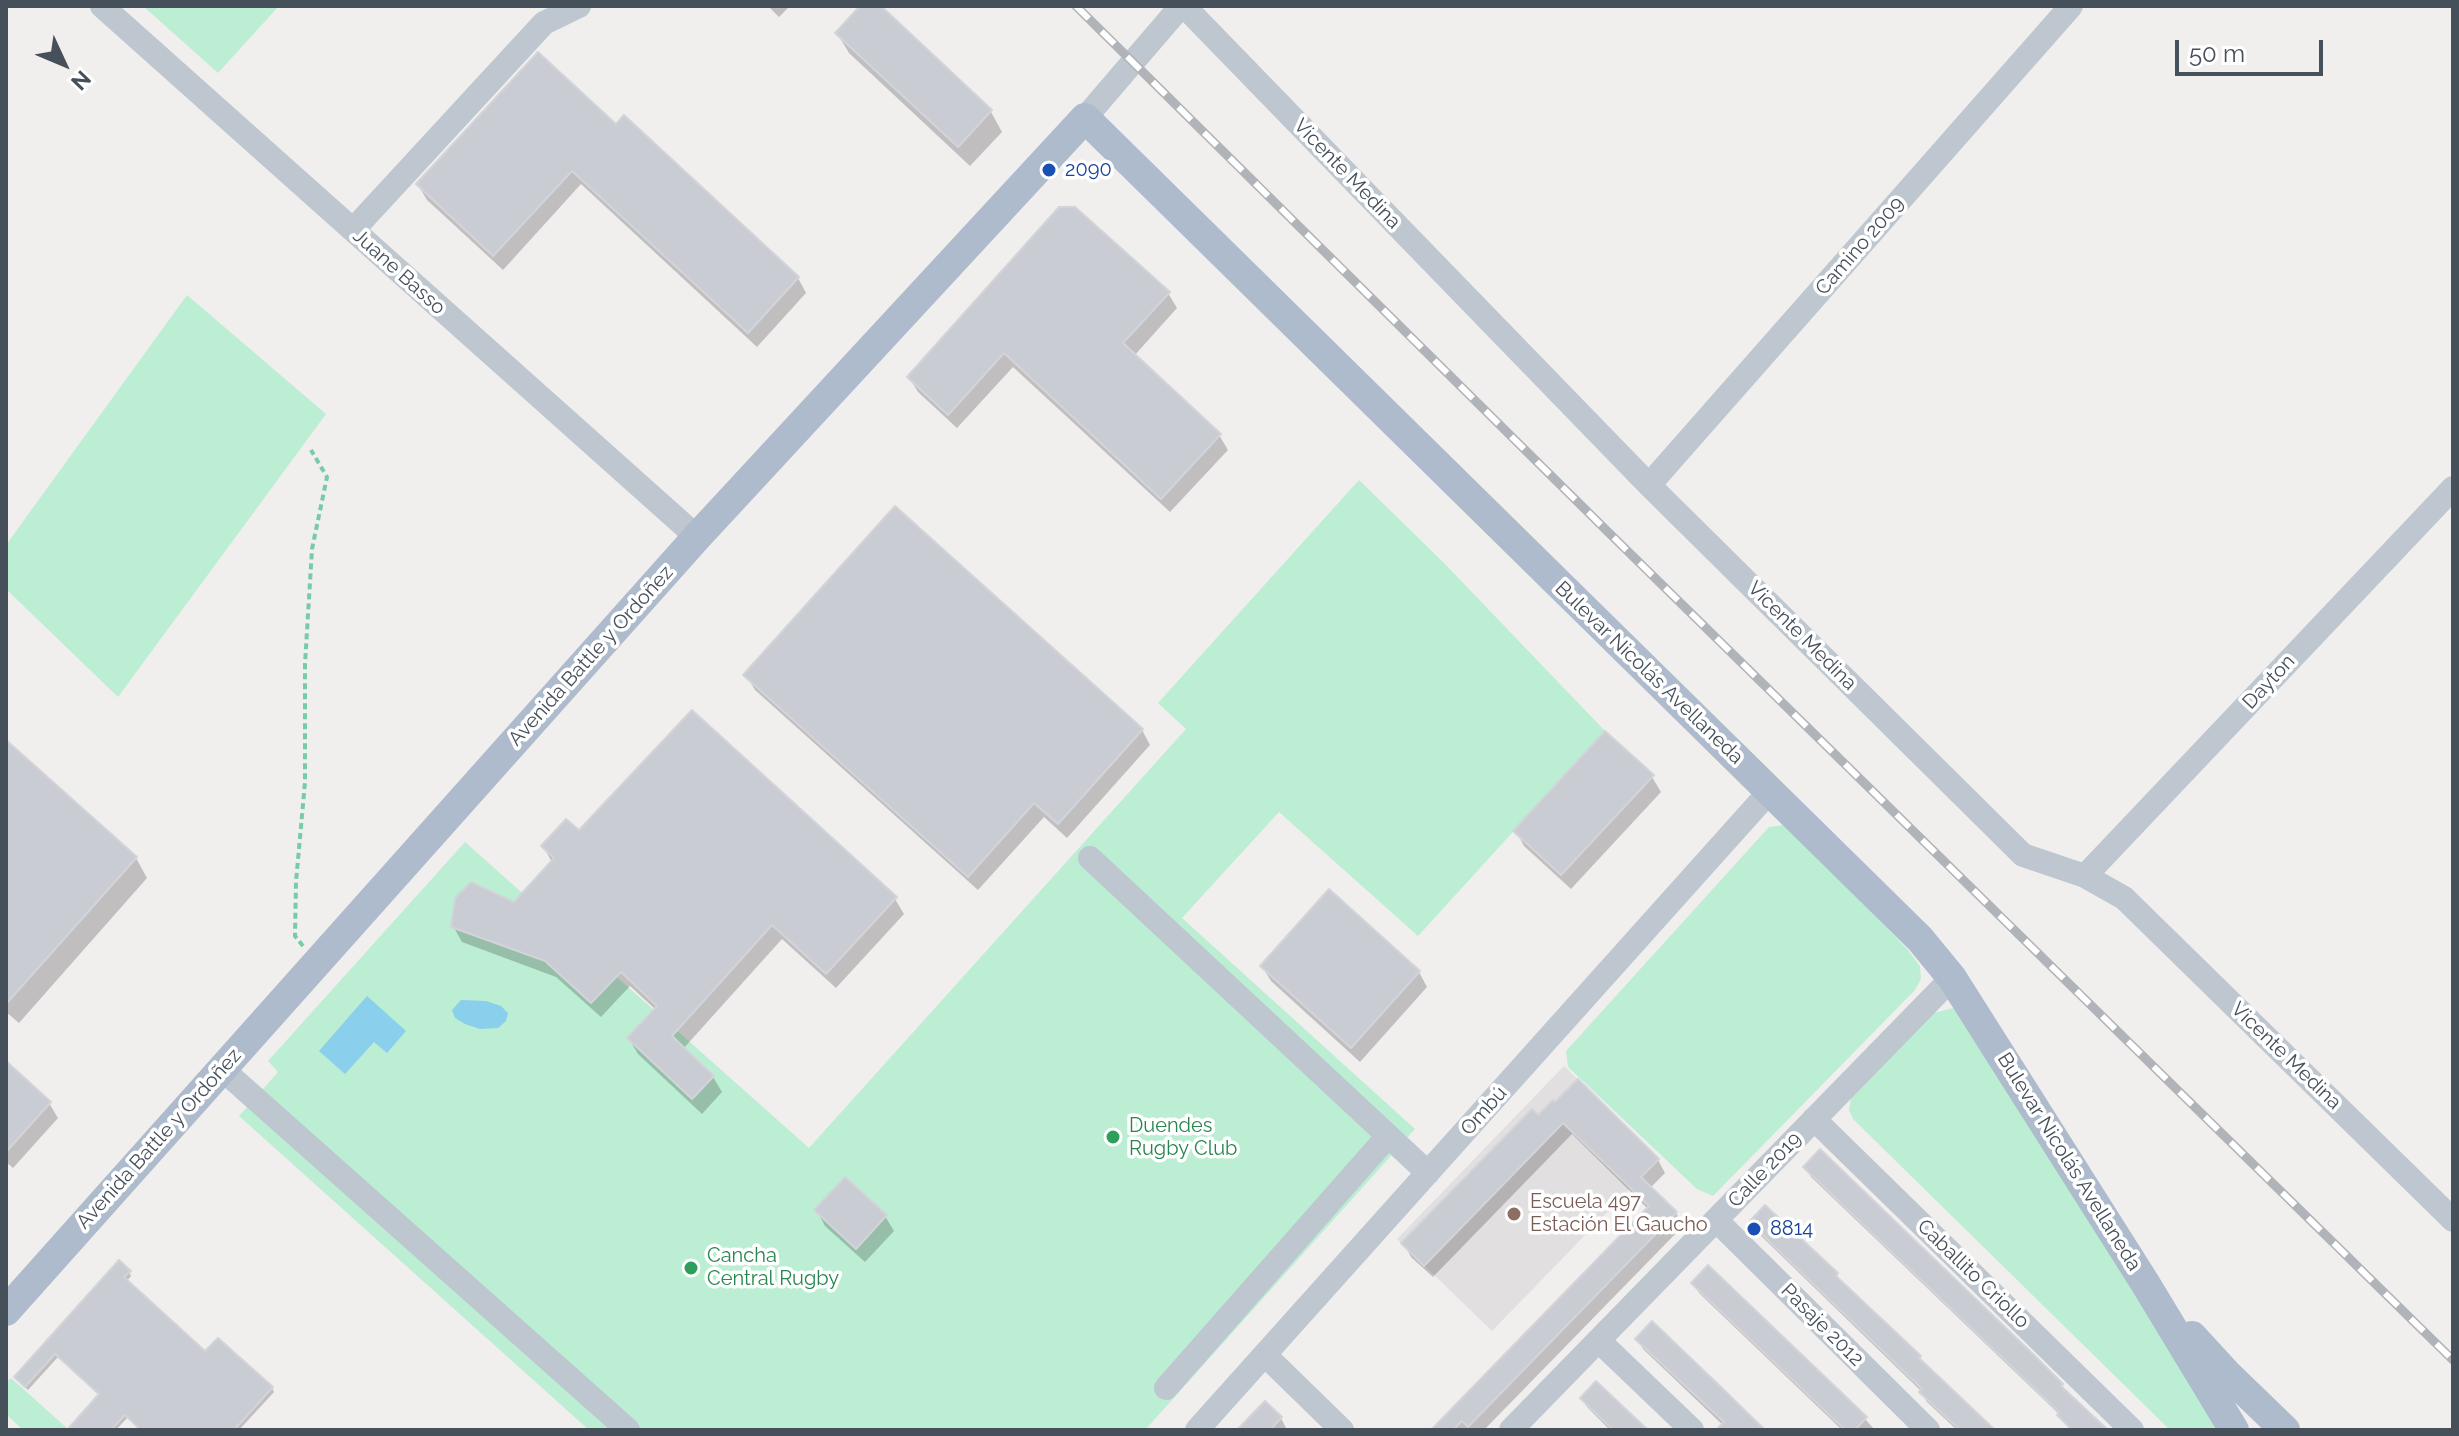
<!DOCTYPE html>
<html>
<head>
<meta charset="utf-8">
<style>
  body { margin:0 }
  #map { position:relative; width:2459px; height:1436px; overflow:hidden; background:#f1eeee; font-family:Raleway,sans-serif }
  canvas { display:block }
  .frame { position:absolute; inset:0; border:8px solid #46505b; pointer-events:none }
  .north { position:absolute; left:24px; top:24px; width:80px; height:80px; -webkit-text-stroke:6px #fff; paint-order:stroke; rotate:134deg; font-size:22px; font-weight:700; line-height:32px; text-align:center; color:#46505b }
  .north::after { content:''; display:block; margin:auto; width:28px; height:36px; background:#46505b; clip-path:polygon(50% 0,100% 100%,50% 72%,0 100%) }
  .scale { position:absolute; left:2175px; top:40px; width:148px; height:36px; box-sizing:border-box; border:4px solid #46505b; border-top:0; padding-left:10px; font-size:24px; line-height:28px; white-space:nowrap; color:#46505b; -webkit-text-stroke:6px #fff; paint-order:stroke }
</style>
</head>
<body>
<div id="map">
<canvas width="2459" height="1436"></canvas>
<div class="frame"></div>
<div class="north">N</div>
<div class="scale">50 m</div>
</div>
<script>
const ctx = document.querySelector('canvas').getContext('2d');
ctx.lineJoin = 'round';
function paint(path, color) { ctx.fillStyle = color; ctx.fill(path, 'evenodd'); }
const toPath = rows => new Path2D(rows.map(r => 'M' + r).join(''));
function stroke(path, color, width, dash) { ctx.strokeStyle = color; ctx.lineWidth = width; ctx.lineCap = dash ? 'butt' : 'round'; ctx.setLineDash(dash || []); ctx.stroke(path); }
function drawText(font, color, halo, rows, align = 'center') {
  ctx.font = font + ' Raleway,sans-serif'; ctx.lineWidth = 7; ctx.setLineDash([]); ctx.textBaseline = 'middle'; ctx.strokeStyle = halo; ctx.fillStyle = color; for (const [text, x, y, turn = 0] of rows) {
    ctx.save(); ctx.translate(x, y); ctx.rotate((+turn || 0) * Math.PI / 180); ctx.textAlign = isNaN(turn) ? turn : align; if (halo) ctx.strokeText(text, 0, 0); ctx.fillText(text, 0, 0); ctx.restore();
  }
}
paint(toPath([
  [1564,1066,1659,1159,1492,1331,1397,1239]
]), '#e2dfe0');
paint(toPath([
  [143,6,279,6,218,73],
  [187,295,326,414,118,697,6,589,6,545],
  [1359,480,1444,563,1605,731,1418,936,1279,812,1182,918,1415,1129,1145,1430,589,1430,239,1116,278,1072,268,1061,465,842,809,1148,1186,729,1158,703],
  [1784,825,1843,881,1908,950,1920,966,1921,979,1915,990,1713,1196,1697,1189,1568,1067,1566,1051,1769,827],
  [1953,1008,1964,1014,2223,1430,2170,1430,1853,1119,1849,1110,1851,1098,1934,1013],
  [11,1378,69,1430,23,1430,6,1414,6,1383]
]), '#bceed3');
paint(toPath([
  [367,996,406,1031,387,1053,374,1042,345,1074,319,1051],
  [461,1000,486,1001,501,1006,508,1013,506,1021,498,1028,480,1029,465,1024,455,1018,452,1010]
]), '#8acfeb');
paint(toPath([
  [768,6,790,6,779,17],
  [862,6,878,6,991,112,1002,132,970,166,849,53,837,33],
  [616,126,798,278,806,293,757,347,581,184,503,270,427,200,418,185],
  [1168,293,1177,308,1134,356,1219,435,1228,450,1170,512,1013,367,957,428,918,392,909,377],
  [746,675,1142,730,1150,745,1067,838,1044,817,978,890,755,690],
  [6,743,136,858,147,878,19,1023,6,1012],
  [1652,777,1661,792,1571,889,1524,846,1516,831],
  [579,833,895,899,904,914,836,988,782,939,683,1049,713,1077,722,1092,702,1114,638,1054,629,1039,656,1010,630,986,601,1017,556,977,462,942,453,926,514,904,552,862,543,846],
  [1262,966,1419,972,1427,987,1360,1062,1271,981],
  [6,1064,49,1103,58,1118,13,1168,6,1162],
  [1553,1103,1658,1160,1665,1173,1650,1188,1676,1213,1683,1226,1484,1430,1434,1430,1649,1210,1572,1134,1433,1277,1411,1257,1404,1244],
  [1806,1167,2062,1385,2068,1395,2104,1430,2070,1430,2060,1415,1811,1177],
  [817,1211,885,1216,894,1231,865,1262,825,1226],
  [1751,1222,1836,1274,1842,1284,1919,1357,1925,1367,1991,1430,1957,1430,1927,1402,1922,1392,1757,1232],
  [129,1272,131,1276,126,1282,206,1354,272,1388,274,1392,239,1430,142,1430,128,1417,116,1430,74,1430,100,1396,58,1357,28,1390,19,1381],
  [1694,1283,1865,1419,1875,1430,1842,1430,1699,1293],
  [1638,1339,1762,1430,1728,1430,1643,1349],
  [1582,1399,1644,1430,1610,1430,1588,1408],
  [1281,1418,1286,1428,1284,1430,1243,1430]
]), '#0003');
const building = toPath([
  [860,6,881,6,992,110,958,147,835,33,860,6],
  [538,52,616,124,624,115,799,277,748,333,572,171,493,256,416,184,538,52],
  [1059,207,1075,207,1170,292,1123,343,1221,434,1161,499,1004,353,948,415,907,377,1059,207],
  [895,506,1143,729,1058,824,1034,803,968,877,743,675,895,506],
  [692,710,897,897,826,974,772,925,672,1036,714,1076,692,1099,627,1038,657,1006,621,972,591,1003,545,961,451,927,455,898,471,882,514,902,554,858,541,846,566,819,579,830,692,710],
  [1605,731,1654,775,1561,875,1513,831,1605,731],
  [6,740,137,857,6,1004,6,740],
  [1329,889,1420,971,1351,1048,1260,966,1329,889],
  [6,1061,51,1102,6,1152,6,1061],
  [1578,1079,1659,1159,1641,1177,1677,1212,1468,1427,1462,1421,1453,1430,1431,1430,1649,1206,1563,1123,1424,1266,1401,1243,1532,1109,1538,1115,1553,1100,1555,1102,1578,1079],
  [1820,1149,2035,1356,2063,1384,2061,1386,2108,1430,2072,1430,2057,1415,2059,1412,1803,1167,1820,1149],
  [845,1177,887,1215,856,1249,814,1210,845,1177],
  [1765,1205,1838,1273,1836,1276,1921,1356,1919,1358,1995,1430,1960,1430,1919,1392,1922,1389,1749,1222,1765,1205],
  [119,1260,131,1271,124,1277,205,1351,218,1338,273,1387,234,1430,141,1430,125,1415,111,1430,67,1430,99,1394,55,1354,25,1387,14,1377,119,1260],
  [1708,1265,1867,1417,1855,1430,1845,1430,1691,1283,1708,1265],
  [1652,1321,1724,1390,1765,1430,1716,1430,1724,1422,1635,1339,1652,1321],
  [1596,1381,1633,1416,1648,1430,1613,1430,1580,1398,1596,1381],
  [1265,1401,1282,1417,1270,1430,1237,1430,1265,1401]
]);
paint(building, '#caccd4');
stroke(building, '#d2d4d9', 2);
stroke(toPath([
  [303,946,295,936,296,882,305,782,305,664,312,549,327,477,311,450]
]), '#75cca7', 4, [6, 4]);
stroke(toPath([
  [102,6,697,537],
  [1184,6,1649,485,2023,855,2085,876,2124,898,2453,1220],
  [1085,118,1181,6],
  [353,230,544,23,579,6],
  [1649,485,2071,6],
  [1090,858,1428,1173],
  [2085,876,2453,488],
  [222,1069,628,1430],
  [1814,1119,2132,1430],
  [1717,1221,1928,1430],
  [1599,1341,1692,1430],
  [1265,1355,1342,1430],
  [1166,1388,1388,1136],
  [1197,1430,1770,791],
  [1511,1430,1952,978]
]), '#bec7d0', 24);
stroke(toPath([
  [6,1311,697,537,1085,118,1920,939,1952,978,2145,1283,2234,1430],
  [2192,1336,2226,1373,2285,1430]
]), '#aebbcd', 30);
const rail = toPath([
  [1076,6,1603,527,2453,1360]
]);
stroke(rail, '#b0b3b8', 9);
stroke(rail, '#fff', 6, [18]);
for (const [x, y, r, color] of [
  [1049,170,8,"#1a4fb4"],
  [1113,1137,8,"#2e9e5b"],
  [1514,1214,8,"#8d6e63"],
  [1754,1229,8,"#1a4fb4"],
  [691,1268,8,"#2e9e5b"]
]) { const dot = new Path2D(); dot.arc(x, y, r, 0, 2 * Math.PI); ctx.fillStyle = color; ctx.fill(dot); stroke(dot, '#fff', 3); }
drawText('20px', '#164399', '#fff', [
  ["2090",1065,170],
  ["8814",1770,1229]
], 'left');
drawText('20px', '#46505b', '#fff', [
  ["Vicente Medina",1347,174,46],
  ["Camino 2009",1860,246,-49],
  ["Juane Basso",399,272,42],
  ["Vicente Medina",1802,636,45],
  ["Avenida Battle y Ordoñez",591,656,-48],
  ["Bulevar Nicolás Avellaneda",1649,673,44],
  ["Dayton",2269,682,-47],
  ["Vicente Medina",2286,1056,44],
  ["Ombú",1484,1111,-48],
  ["Avenida Battle y Ordoñez",159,1139,-48],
  ["Bulevar Nicolás Avellaneda",2069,1162,58],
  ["Calle 2019",1765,1170,-46],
  ["Caballito Criollo",1973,1274,44],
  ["Pasaje 2012",1822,1325,45]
]);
drawText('20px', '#27864d', '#fff', [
  ["Duendes",1129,1126],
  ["Rugby Club",1129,1149],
  ["Cancha",707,1256],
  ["Central Rugby",707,1279]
], 'left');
drawText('20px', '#785e54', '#fff', [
  ["Escuela 497",1530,1202],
  ["Estación El Gaucho",1530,1225]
], 'left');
</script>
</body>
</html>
